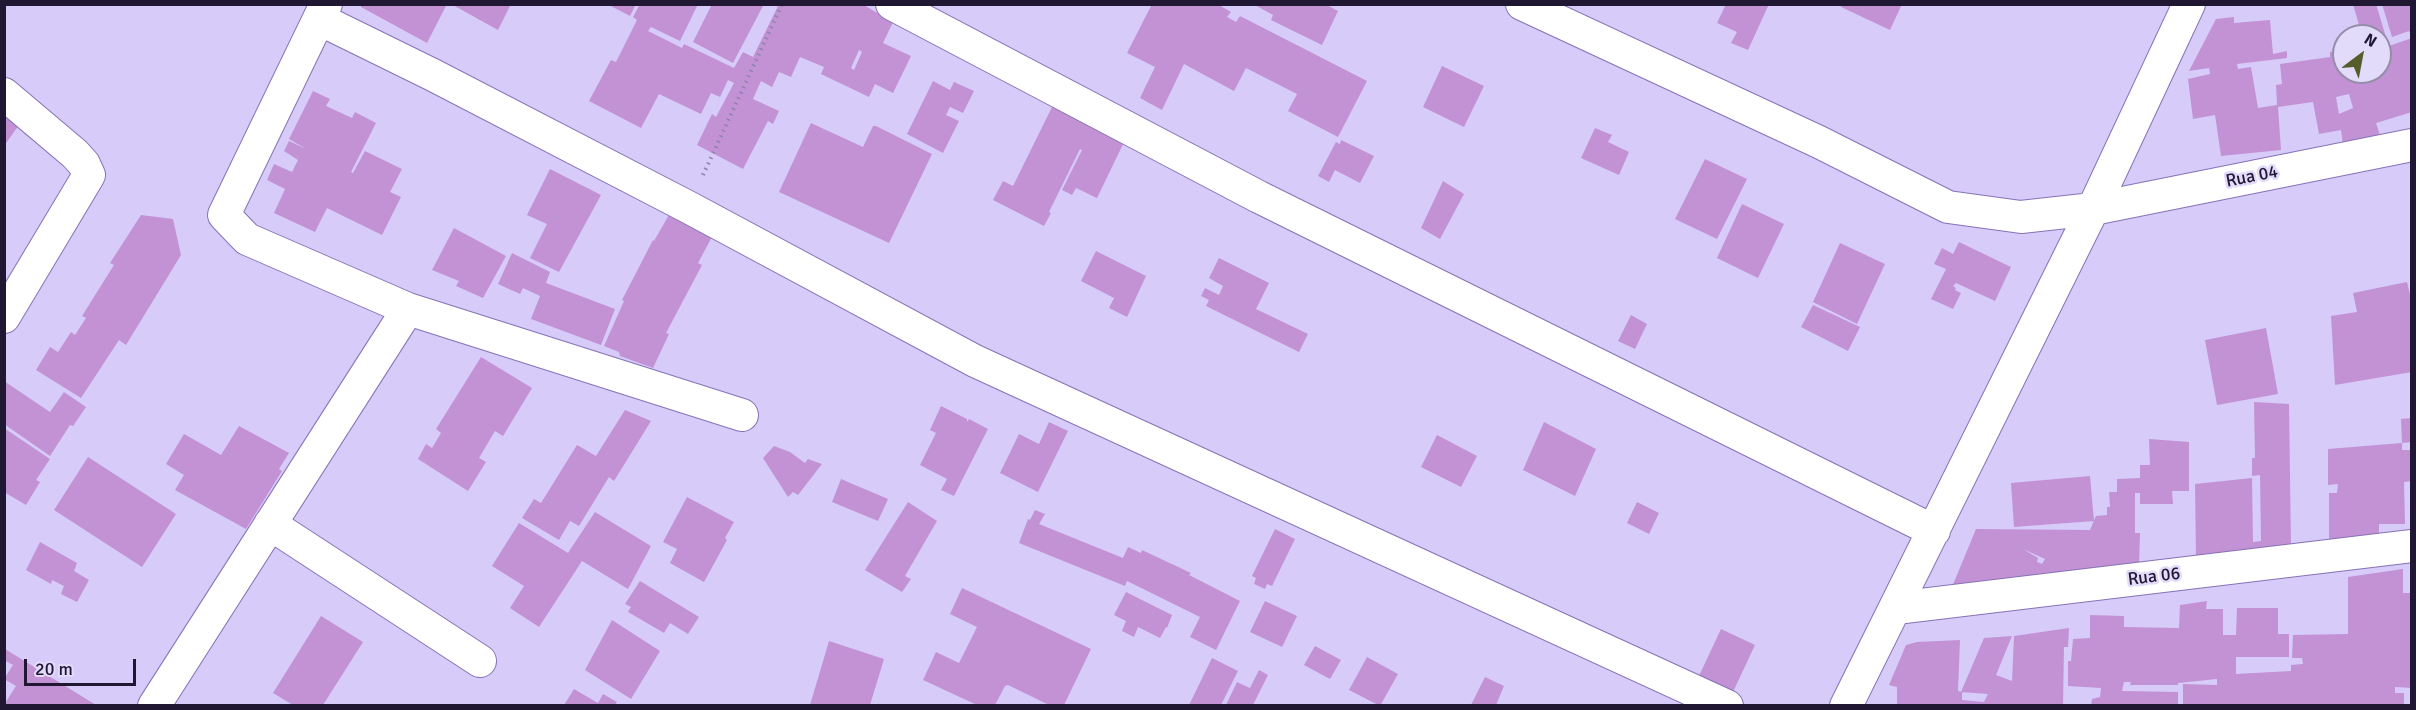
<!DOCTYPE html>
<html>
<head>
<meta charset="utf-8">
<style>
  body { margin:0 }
  #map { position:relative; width:2416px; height:710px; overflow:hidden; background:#d7cbf9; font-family:Signika,sans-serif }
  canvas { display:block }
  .frame { position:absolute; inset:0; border:6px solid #201733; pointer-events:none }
  .north { position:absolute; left:2332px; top:24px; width:60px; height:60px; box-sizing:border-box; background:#e3dbfa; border:2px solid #958daa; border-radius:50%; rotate:32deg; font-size:16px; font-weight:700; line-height:24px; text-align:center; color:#201733 }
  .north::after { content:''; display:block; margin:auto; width:21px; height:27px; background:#555d2b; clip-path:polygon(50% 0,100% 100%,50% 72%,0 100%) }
  .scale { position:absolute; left:24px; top:659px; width:112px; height:27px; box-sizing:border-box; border:3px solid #201733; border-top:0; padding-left:8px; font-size:18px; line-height:21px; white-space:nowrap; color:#201733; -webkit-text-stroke:4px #e3dbfa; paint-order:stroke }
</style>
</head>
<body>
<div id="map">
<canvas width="2416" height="710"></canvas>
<div class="frame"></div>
<div class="north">N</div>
<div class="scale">20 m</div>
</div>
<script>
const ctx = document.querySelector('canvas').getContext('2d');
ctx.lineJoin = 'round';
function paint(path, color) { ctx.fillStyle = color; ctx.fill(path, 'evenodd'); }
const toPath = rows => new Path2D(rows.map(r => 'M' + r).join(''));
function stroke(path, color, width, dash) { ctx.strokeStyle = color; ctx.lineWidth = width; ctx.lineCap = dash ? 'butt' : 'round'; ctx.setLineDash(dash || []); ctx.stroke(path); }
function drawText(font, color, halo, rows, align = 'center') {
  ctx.font = font + ' Signika,sans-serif'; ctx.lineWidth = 5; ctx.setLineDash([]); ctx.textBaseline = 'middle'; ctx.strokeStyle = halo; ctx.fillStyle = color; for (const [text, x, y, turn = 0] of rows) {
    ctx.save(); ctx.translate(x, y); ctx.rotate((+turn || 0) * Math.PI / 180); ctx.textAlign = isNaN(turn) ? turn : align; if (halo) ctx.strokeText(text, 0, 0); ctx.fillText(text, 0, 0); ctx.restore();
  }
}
paint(toPath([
  [361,4,447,4,427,43,361,7],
  [451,4,511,4,498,30],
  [607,4,636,4,630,16],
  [640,4,698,4,680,41,651,27,648,31,682,48,684,44,734,68,743,52,753,57,779,4,862,4,893,22,883,43,911,56,893,93,875,84,869,97,821,74,824,67,800,57,791,77,779,72,772,87,761,81,753,99,779,111,773,124,768,121,743,169,697,145,712,114,716,117,734,83,728,80,720,97,711,93,701,114,659,94,641,128,589,101,611,60,616,62,637,20,633,17],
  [859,50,862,52,854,70,851,68],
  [712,4,764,4,733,63,693,42],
  [1152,4,1155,6,1217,4,1231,12,1227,17,1236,22,1240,16,1367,81,1338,137,1288,111,1297,94,1246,68,1234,91,1184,64,1162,110,1140,98,1155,67,1127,53],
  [1253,4,1325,4,1338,11,1322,45,1271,20,1273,15],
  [1726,4,1769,4,1748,50,1731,43,1737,32,1717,23],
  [1842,4,1902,4,1890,30,1841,7],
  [2353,4,2376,4,2386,37,2362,36],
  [2382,4,2412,4,2412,36,2409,31,2392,37],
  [2234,17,2234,23,2270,20,2273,54,2287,51,2287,58,2237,64,2238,69,2251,67,2258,108,2277,105,2276,85,2282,84,2280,64,2330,57,2330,52,2344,49,2344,72,2380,72,2380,40,2386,38,2389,46,2412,38,2412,112,2376,123,2380,135,2343,145,2341,130,2319,134,2313,102,2278,107,2281,150,2221,156,2215,115,2193,119,2188,79,2210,74,2209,68,2189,71,2216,19],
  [2349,94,2353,108,2339,114,2336,97],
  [1442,66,1484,86,1464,127,1423,107],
  [933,81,950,90,954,82,974,91,963,113,950,107,946,115,959,121,943,153,907,134],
  [313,91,330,99,326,106,352,118,355,112,376,123,351,172,353,173,365,151,402,169,390,192,401,197,382,235,327,208,315,232,274,213,285,189,267,180,274,164,292,172,298,160,284,151,289,141,306,149,289,139],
  [1055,101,1126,138,1097,198,1076,188,1072,195,1062,190,1082,150,1080,149,1049,212,1051,213,1044,226,993,200,1003,181,1013,186],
  [4,114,19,125,4,146],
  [811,123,863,147,873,126,876,126,932,154,889,243,779,192],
  [1595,128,1612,135,1608,142,1629,152,1619,175,1581,158],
  [1341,140,1374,156,1360,183,1335,170,1329,182,1318,176,1336,142,1340,144],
  [1705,159,1747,179,1717,239,1675,219],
  [550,169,601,195,559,272,530,258,547,224,527,215],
  [1443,181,1464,194,1440,239,1421,228],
  [1742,204,1784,224,1758,278,1717,258],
  [670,213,713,235,698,263,702,265,666,333,669,334,653,368,620,356,619,352,604,346,624,301,622,300,653,240,654,241],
  [141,215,173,219,181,255,126,345,119,340,81,398,36,370,50,347,58,352,71,332,75,335,86,318,82,316,114,265,110,263],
  [454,228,506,256,483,298,456,286,459,281,432,270],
  [1959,242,2011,267,1995,301,1956,283,1953,286,1956,288,1955,290,1961,293,1953,309,1931,299,1946,269,1934,264,1942,248,1953,254],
  [1840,243,1885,264,1857,324,1813,302],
  [1096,251,1146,276,1127,317,1109,308,1114,298,1081,281],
  [512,253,550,272,546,283,615,309,601,345,531,319,540,296,523,288,520,294,498,284],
  [1219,258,1269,283,1256,309,1308,334,1299,352,1206,306,1209,300,1201,296,1205,288,1219,295,1223,286,1209,278],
  [2407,282,2412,303,2412,372,2335,385,2331,316,2357,312,2353,293],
  [1813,305,1860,327,1848,351,1801,327],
  [1631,315,1647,324,1635,349,1618,341],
  [2266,328,2278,394,2217,405,2205,340],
  [481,357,532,388,503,436,495,431,479,458,486,462,468,491,418,459,426,444,432,448,441,433,436,429],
  [4,381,50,412,64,392,86,407,73,426,70,425,50,456,4,424],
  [2254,402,2289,404,2291,548,2196,560,2195,484,2252,478,2253,542,2261,541,2260,475,2252,476,2252,458,2255,458],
  [941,406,967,419,967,422,969,419,988,429,954,496,941,490,947,479,920,465,936,433,930,430],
  [625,410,651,421,614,481,609,477,579,526,570,521,559,540,522,518,534,499,541,503,577,445,596,456],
  [2412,418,2412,442,2402,443,2401,419],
  [1049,422,1068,431,1038,492,1000,473,1019,434,1039,444],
  [1544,422,1596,449,1575,496,1523,470],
  [239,426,289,453,279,469,282,471,246,529,175,490,184,475,166,464,184,434,221,455],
  [4,428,50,459,36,480,40,482,26,505,4,492],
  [1437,435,1477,456,1461,487,1421,467],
  [2149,439,2189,442,2189,491,2172,491,2173,504,2140,504,2140,493,2135,493,2135,533,2140,533,2139,565,1952,587,1976,529,2090,530,2096,516,2107,515,2107,507,2110,507,2109,492,2117,492,2117,479,2140,478,2140,465,2150,465],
  [2023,549,2045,559,2042,564,2037,562,2038,558],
  [2402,443,2402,450,2412,450,2412,481,2404,482,2405,524,2379,524,2379,538,2329,539,2329,493,2337,493,2338,484,2328,485,2328,449],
  [774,446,790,452,805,463,808,459,822,464,798,495,793,492,788,497,763,458],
  [88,457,176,514,142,567,54,510],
  [2090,476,2094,521,2014,527,2011,483],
  [841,479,888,499,878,521,832,502],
  [687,497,734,522,725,538,727,540,704,582,670,563,677,549,663,542],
  [908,502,937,521,905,576,911,579,902,592,865,570],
  [1637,502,1659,513,1649,534,1627,523],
  [1035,510,1045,514,1039,524,1123,558,1128,547,1141,553,1142,550,1191,573,1189,575,1240,601,1216,650,1190,637,1200,617,1127,581,1125,586,1019,543,1028,519,1030,520],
  [595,512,651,546,628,589,582,561,539,627,510,608,524,586,492,566,519,523,568,553],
  [1275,529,1295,539,1272,586,1267,584,1265,589,1254,584,1256,578,1252,576],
  [40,542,77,563,74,571,89,580,77,602,61,594,64,586,52,580,51,584,26,570],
  [2403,569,2403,593,2412,593,2412,688,2395,687,2395,693,2404,693,2404,705,2183,705,2183,684,2217,685,2217,679,2178,683,2178,685,2130,685,2131,682,2124,682,2122,691,2178,692,2178,705,2091,705,2092,699,2100,697,2101,688,2068,686,2068,661,2071,661,2073,639,2090,638,2090,615,2124,616,2124,627,2179,628,2180,605,2207,601,2206,609,2223,609,2223,635,2236,635,2237,608,2278,608,2278,634,2289,634,2289,657,2236,657,2236,674,2291,671,2291,665,2303,664,2302,658,2292,658,2293,635,2348,634,2348,577],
  [640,581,699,617,688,634,670,623,664,633,628,612,631,607,625,604],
  [962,588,1091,649,1064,705,1049,705,1008,685,1005,686,995,705,977,705,923,680,936,652,959,663,977,627,950,614],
  [1126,592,1172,615,1167,628,1166,627,1160,638,1138,627,1134,637,1122,631,1126,621,1114,615],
  [1265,601,1297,616,1282,647,1250,632],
  [321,616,363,642,323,705,293,705,273,693],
  [612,620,660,651,631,699,585,670],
  [2069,628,2068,647,2064,647,2063,705,1897,705,1897,687,1889,685,1906,645,1917,642,1960,640,1958,691,1962,692,1962,700,1984,702,1988,694,1961,692,1984,638,2012,636,1996,675,2012,681,2014,636],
  [1721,629,1755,645,1732,694,1698,678],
  [829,641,884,659,870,705,810,705],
  [1315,646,1341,660,1330,679,1304,665],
  [5,649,96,705,4,705,16,686,4,679,13,665,4,660],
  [1367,657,1398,674,1380,706,1349,690],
  [1212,658,1238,671,1221,705,1189,705],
  [1259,670,1268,675,1253,705,1226,705,1237,682,1250,688],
  [1485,677,1504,686,1496,705,1471,705],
  [574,689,598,703,603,694,617,702,615,705,564,705]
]), '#c392d4');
const minor = toPath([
  [326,4,224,215,247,239,408,309,742,415],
  [892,4,1259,197,1934,531],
  [1522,4,1819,142,1948,207,2021,217,2093,209,2412,145],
  [319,19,433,75,688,207,975,361,1727,706],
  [4,94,75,154,84,164,89,175,4,317],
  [270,524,480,661],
  [1896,608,2412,546],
  [154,706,408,309],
  [1846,706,2093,209,2189,4]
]);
stroke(minor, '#8772b8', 34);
stroke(toPath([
  [703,175,782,4]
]), '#8e83aa', 4, [1.5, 4.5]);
stroke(minor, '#fff', 32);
drawText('18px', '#201733', '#e3dbfa', [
  ["Rua 04",2252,177,-11],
  ["Rua 06",2154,577,-7]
]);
</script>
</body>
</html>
